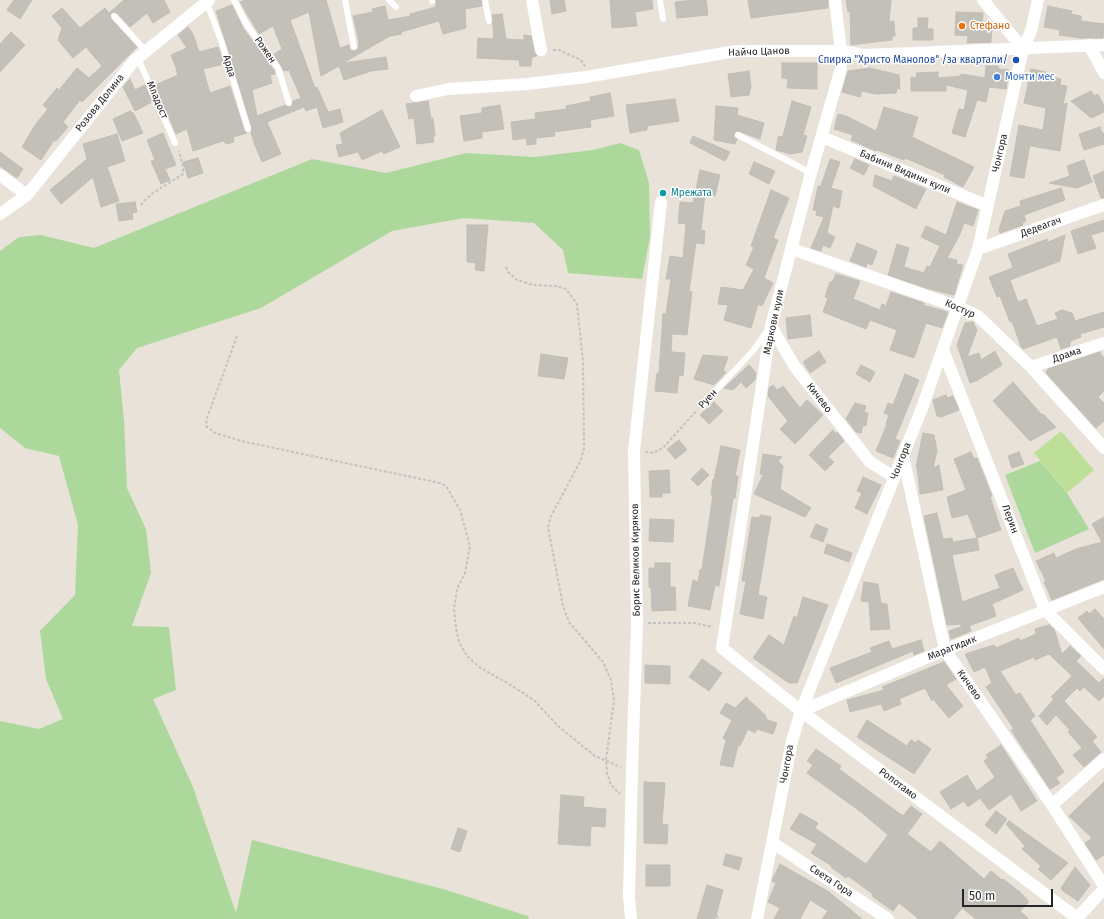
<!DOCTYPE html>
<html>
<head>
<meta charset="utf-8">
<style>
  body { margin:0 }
  #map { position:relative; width:1104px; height:919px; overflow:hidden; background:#e8e2d9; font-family:"Fira Sans",sans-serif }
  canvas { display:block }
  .scale { position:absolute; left:962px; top:889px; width:91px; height:18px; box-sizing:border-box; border:2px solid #262626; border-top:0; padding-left:5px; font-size:12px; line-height:14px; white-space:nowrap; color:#262626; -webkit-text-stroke:3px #fff; paint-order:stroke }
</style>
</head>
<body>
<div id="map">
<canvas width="1104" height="919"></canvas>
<div class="scale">50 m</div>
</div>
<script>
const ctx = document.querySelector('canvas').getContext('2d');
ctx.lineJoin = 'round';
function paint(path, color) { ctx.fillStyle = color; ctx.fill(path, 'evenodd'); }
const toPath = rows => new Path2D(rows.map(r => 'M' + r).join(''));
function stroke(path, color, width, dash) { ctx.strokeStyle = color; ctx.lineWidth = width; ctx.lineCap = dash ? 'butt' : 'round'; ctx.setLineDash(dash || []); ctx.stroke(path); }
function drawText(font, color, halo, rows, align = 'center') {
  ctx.font = font + ' "Fira Sans",sans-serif'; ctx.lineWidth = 3; ctx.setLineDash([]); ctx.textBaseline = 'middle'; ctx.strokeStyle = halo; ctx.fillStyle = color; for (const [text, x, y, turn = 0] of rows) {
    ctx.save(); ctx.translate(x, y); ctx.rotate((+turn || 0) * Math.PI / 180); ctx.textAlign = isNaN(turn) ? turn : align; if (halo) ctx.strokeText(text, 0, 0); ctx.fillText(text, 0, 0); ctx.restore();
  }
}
paint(toPath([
  [620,143,639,150,649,183,650,237,642,279,568,273,563,250,534,223,464,218,392,231,261,308,137,348,119,370,124,420,127,488,146,529,151,573,132,626,169,627,176,690,153,699,193,787,236,913,252,840,443,889,528,916,529,919,0,919,0,721,39,729,63,719,46,679,40,631,75,595,78,525,59,456,25,448,0,428,0,251,19,237,41,235,94,248,312,159,386,173,466,153,534,157,593,150],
  [1040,461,1067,493,1089,529,1035,553,1005,475]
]), '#acd99b');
paint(toPath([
  [1061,431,1094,470,1067,493,1034,453]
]), '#bddf98');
const building = toPath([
  [14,0,32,0,20,19,7,10,14,0],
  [124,0,164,0,170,12,153,23,147,13,130,27,117,13,111,13,111,19,137,47,82,102,80,100,63,122,68,127,56,141,54,140,41,160,22,147,35,125,48,109,43,105,57,88,59,90,77,68,89,78,102,66,86,47,73,58,58,40,62,28,52,16,62,8,80,28,105,8,109,13,124,0],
  [245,0,326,0,340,48,349,45,350,50,354,51,358,49,359,42,353,16,373,12,372,9,385,6,388,20,411,16,410,14,436,7,436,0,481,0,482,6,465,9,466,28,443,34,439,21,401,32,402,34,390,36,343,63,386,57,388,69,371,71,344,80,339,66,321,76,309,12,290,20,315,88,317,87,328,112,340,109,343,122,323,128,317,107,306,111,304,107,267,122,281,154,262,162,253,140,251,132,252,128,216,11,232,5,243,28,274,70,275,74,270,75,272,83,252,90,257,116,285,105,291,107,293,101,301,98,289,70,284,71,274,54,282,49,273,26,259,34,240,2,245,0],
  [550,0,564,0,566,11,552,14,550,0],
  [610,0,652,0,653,9,635,12,637,26,612,28,610,0],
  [694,0,706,0,708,15,677,18,675,2,694,0],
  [748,0,828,0,828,8,751,18,748,0],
  [846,0,891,0,889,22,894,21,895,36,892,36,892,40,851,45,850,11,848,12,846,0],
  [1048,6,1072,11,1071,14,1081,16,1081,21,1104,24,1103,38,1081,38,1059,35,1060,30,1044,27,1048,6],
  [956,12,983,13,982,28,992,28,991,42,967,43,968,36,955,35,956,12],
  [502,14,506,39,524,40,524,35,531,36,534,51,537,56,532,57,531,66,520,66,519,60,477,58,478,38,494,39,492,15,502,14],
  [918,18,928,18,927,29,933,29,933,40,913,40,913,28,918,28,918,18],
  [188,27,193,34,199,52,218,47,224,64,203,69,210,93,230,86,244,130,247,133,233,137,234,142,227,144,223,141,193,151,187,129,176,134,155,85,178,75,176,70,177,70,171,55,187,48,178,35,188,27],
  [11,32,25,45,0,72,0,44,11,32],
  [782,63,817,63,817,89,787,88,788,79,782,78,782,63],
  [986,66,998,66,999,69,1009,70,1006,89,989,87,986,102,977,100,965,137,952,133,959,109,964,110,968,90,946,85,946,91,911,91,911,77,917,78,916,73,938,72,938,78,961,76,961,74,985,78,986,66],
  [870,68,899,75,900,89,897,88,896,93,876,94,862,91,860,97,842,92,848,71,870,68],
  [1031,69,1046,72,1046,76,1061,79,1060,85,1067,86,1063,105,1067,103,1060,151,1031,146,1030,144,1024,178,1010,176,1019,125,1043,130,1046,108,1024,103,1031,69],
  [749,71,751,87,749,95,731,97,728,74,749,71],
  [130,79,135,90,145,85,152,102,135,111,123,87,130,79],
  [1091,91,1094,96,1098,94,1104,106,1104,112,1091,118,1071,101,1091,91],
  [610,93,614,116,590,120,591,127,554,132,555,136,536,138,536,144,527,145,526,138,513,140,511,122,536,119,535,113,567,109,566,106,591,101,590,97,610,93],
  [675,99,679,121,647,126,647,130,630,133,626,105,675,99],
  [428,101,431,119,433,118,435,136,433,136,434,142,417,144,414,118,409,119,406,104,428,101],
  [792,101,811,107,803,135,807,136,802,152,791,154,776,150,778,137,783,136,792,101],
  [500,105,504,129,482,132,482,138,464,141,460,116,482,113,482,108,500,105],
  [716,106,738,108,737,115,764,123,760,139,738,131,734,133,734,137,737,139,735,144,714,140,716,106],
  [884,107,918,117,912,137,974,167,963,187,944,177,945,175,905,158,904,160,877,150,876,151,851,140,853,135,834,129,838,114,846,116,876,131,884,107],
  [382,110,400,147,384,154,382,151,362,160,358,152,339,157,336,145,343,144,340,133,382,110],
  [130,111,134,114,143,133,122,141,113,119,130,111],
  [1100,127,1102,133,1104,133,1104,144,1084,150,1079,134,1100,127],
  [163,133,176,165,165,169,170,180,161,184,151,161,155,160,147,140,163,133],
  [117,134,125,161,107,167,119,201,101,207,93,177,61,204,50,190,87,159,83,144,117,134],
  [693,136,730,152,725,161,690,143,693,136],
  [0,152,23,169,17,178,0,166,0,152],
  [198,158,203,173,188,178,183,162,198,158],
  [830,159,840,162,831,188,842,191,839,208,833,206,827,233,835,237,830,248,823,245,821,251,811,248,824,217,816,215,817,211,813,210,818,186,821,186,830,159],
  [855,159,869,165,864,175,850,168,855,159],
  [1084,160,1092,182,1077,188,1049,183,1070,176,1067,166,1084,160],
  [754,162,775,171,769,184,749,174,754,162],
  [700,170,720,175,715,196,705,194,701,230,705,231,704,244,696,243,689,291,692,292,687,335,672,334,671,352,685,353,683,376,679,375,677,393,655,391,657,373,659,374,663,314,666,314,671,279,666,279,670,256,683,258,686,224,678,223,680,202,693,203,700,170],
  [1104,171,1104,198,1101,198,1093,176,1104,171],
  [875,175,892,181,894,176,926,189,916,209,873,186,875,175],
  [1061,188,1065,200,1024,215,1026,221,1022,223,1023,225,1000,233,999,230,1005,211,1021,206,1020,201,1061,188],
  [771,190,789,198,773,238,778,240,764,278,773,283,762,306,758,304,751,328,724,320,728,305,718,304,721,287,743,290,754,269,746,265,754,247,751,246,771,190],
  [135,202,137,212,132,213,133,219,119,221,116,204,135,202],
  [957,202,978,210,973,226,964,223,959,236,947,258,957,260,956,264,963,265,954,295,929,289,888,275,897,244,909,248,904,267,924,273,927,266,930,267,940,246,921,237,926,226,946,235,957,202],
  [1104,220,1104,231,1091,235,1096,248,1078,254,1071,231,1104,220],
  [467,225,488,225,484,271,475,270,476,263,467,262,467,225],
  [1065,235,1060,261,1010,280,1018,302,1026,299,1037,326,1058,319,1055,313,1062,310,1072,313,1075,321,1104,312,1104,327,1080,334,1081,337,1070,341,1070,346,1061,349,1057,337,1023,349,1021,347,1012,321,1010,322,1000,296,997,297,989,277,1013,268,1008,254,1047,239,1048,242,1065,235],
  [857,243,877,251,872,265,867,263,866,267,850,261,857,243],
  [836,274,860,281,853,299,880,310,882,304,886,306,891,292,924,303,923,305,948,312,942,328,926,323,914,358,890,350,897,330,870,320,866,329,823,312,828,298,825,297,830,282,833,281,836,274],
  [810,315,812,336,788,339,786,318,810,315],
  [973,322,977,330,967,357,979,353,981,360,995,351,1002,365,978,380,970,383,957,345,965,323,973,322],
  [819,351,826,362,810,373,803,362,819,351],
  [1100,352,1102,357,1104,356,1104,391,1098,397,1104,403,1104,421,1096,428,1046,373,1048,369,1100,352],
  [541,354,568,358,564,379,538,376,541,354],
  [703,355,728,357,723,371,726,372,714,385,694,379,703,355],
  [749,365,756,373,755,380,746,388,741,382,733,390,724,388,749,365],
  [861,365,875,372,870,382,856,374,861,365],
  [905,374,919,380,895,439,900,441,893,458,876,451,887,424,886,424,889,415,884,413,888,403,893,405,905,374],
  [1013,382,1041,414,1043,414,1056,427,1030,441,993,401,1013,382],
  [773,385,777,390,783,386,800,408,807,400,823,415,795,444,780,429,788,421,768,396,769,388,773,385],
  [946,395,947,398,953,396,959,410,941,417,937,416,933,400,946,395],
  [714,402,723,411,709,424,700,415,714,402],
  [855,403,866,406,864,412,868,413,866,426,863,425,861,433,856,432,846,419,855,403],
  [833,430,836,434,837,432,844,441,828,457,834,462,825,471,809,455,833,430],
  [923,433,934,435,937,451,933,468,939,465,943,490,920,494,917,467,916,467,923,433],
  [679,440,687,450,675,459,667,449,679,440],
  [721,446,740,450,735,476,738,476,735,498,733,498,722,568,719,586,715,585,710,610,688,606,693,580,698,582,700,570,702,569,713,495,711,495,713,479,714,480,721,446],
  [971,452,974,459,977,458,992,496,990,497,1001,530,977,538,968,514,952,518,947,497,966,490,954,459,971,452],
  [1019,452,1024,464,1012,468,1008,456,1019,452],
  [763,454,782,457,778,461,783,466,780,489,811,508,805,517,754,494,763,475,760,474,763,454],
  [702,468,709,475,698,486,691,479,702,468],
  [669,470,670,493,662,493,662,497,650,497,649,471,669,470],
  [863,477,881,485,867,514,855,508,862,493,857,491,863,477],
  [937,513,943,539,952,538,953,542,977,538,979,550,952,555,962,602,1000,588,995,575,1013,568,1023,590,992,604,996,616,969,626,971,631,951,639,949,631,961,627,961,624,947,625,924,516,937,513],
  [761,515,771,517,758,595,767,597,763,619,740,614,746,581,742,581,752,517,758,518,761,515],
  [1104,517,1104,579,1052,600,1044,582,1046,581,1036,561,1054,553,1056,558,1076,549,1102,542,1092,524,1104,517],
  [650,519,674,520,673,542,649,541,650,519],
  [816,524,828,529,823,542,810,537,816,524],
  [827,544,852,553,849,562,824,553,827,544],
  [655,563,670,563,670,587,675,587,676,610,652,611,651,588,649,587,649,568,655,568,655,563],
  [864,582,878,584,881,603,887,604,890,629,871,630,869,602,861,601,864,582],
  [803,597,828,605,797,683,789,683,753,658,769,635,784,645,794,616,797,618,803,597],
  [1095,609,1104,619,1104,649,1078,618,1087,611,1089,614,1095,609],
  [1049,625,1054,629,1062,654,1070,646,1081,656,1076,661,1099,683,1104,678,1104,696,1099,701,1084,687,1080,691,1077,688,1064,701,1097,737,1092,741,1101,752,1084,767,1073,755,1082,748,1068,732,1070,730,1056,715,1047,725,1039,716,1054,699,1051,697,1072,676,1049,654,1035,660,1034,657,1000,671,1016,695,1020,693,1035,716,1030,720,1064,772,1056,778,1060,783,1050,789,1011,730,1014,729,986,687,992,683,985,667,974,672,965,654,994,645,996,648,1019,638,1020,641,1036,634,1035,629,1049,625],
  [921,640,924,651,914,655,913,651,836,683,830,668,872,652,870,648,889,641,892,649,921,640],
  [702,659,722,673,709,691,689,677,702,659],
  [944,662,956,679,946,685,963,706,949,718,933,699,932,701,925,688,899,699,901,704,884,711,881,704,850,712,847,700,884,690,882,687,944,662],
  [645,665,670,666,670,684,645,683,645,665],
  [746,697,765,715,767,720,777,723,773,734,757,729,755,733,748,729,740,746,738,745,733,767,720,765,726,740,723,738,732,720,720,713,726,703,735,708,746,697],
  [867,720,907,746,911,740,916,743,918,740,931,749,914,774,857,737,867,720],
  [1001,745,1037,801,1021,811,1011,794,989,810,980,798,968,807,964,801,951,809,940,792,967,775,977,791,995,777,984,761,988,758,986,755,1001,745],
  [816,749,841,766,839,769,903,816,911,806,922,814,907,834,931,852,940,841,984,879,991,871,1002,880,1003,879,1020,892,1029,902,1020,911,1029,919,976,919,962,908,953,919,919,919,899,903,893,911,872,896,873,894,848,876,846,878,831,867,832,866,811,853,817,844,790,829,800,813,818,823,815,828,866,864,888,835,861,812,807,773,813,765,807,761,816,749],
  [644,782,665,783,662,824,668,825,667,844,644,843,644,782],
  [1104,782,1104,855,1096,860,1085,843,1092,838,1069,816,1104,782],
  [561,795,584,797,583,807,606,809,605,827,591,826,590,846,558,844,561,795],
  [996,811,1007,819,996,834,985,825,996,811],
  [1009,821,1068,863,1051,880,1038,869,1041,866,1022,849,1025,846,1006,824,1009,821],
  [458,828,467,831,460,852,451,849,458,828],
  [726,854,742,858,739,870,723,865,726,854],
  [780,864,829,892,862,919,822,919,828,911,810,900,800,919,774,919,780,908,768,902,776,883,772,881,773,878,780,864],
  [646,865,670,865,670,886,646,886,646,865],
  [1075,867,1090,885,1078,901,1063,891,1061,888,1075,867],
  [707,885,723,890,715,919,697,919,707,885]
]);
paint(building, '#c3bfb9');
stroke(building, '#c2beb3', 1);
stroke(toPath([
  [553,50,559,50,581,60,585,66],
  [141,205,143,202,153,193,183,174,183,167,179,151],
  [506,267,508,272,517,280,533,285,556,286,566,289,577,304,583,362,584,448,581,460,551,516,548,527,563,606,569,622,603,662,611,680,614,700,606,760,607,773,611,785,620,794],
  [237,336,207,418,206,426,215,433,241,441,440,483,446,486,460,510,470,546,465,573,457,589,454,609,456,628,459,642,467,656,479,667,509,684,534,700,558,726,595,756,621,767],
  [645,452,653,453,663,448,697,410],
  [648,623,694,623,713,627],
  [717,915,718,919]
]), '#c2c2c2', 2, [3, 2]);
stroke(toPath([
  [234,0,247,25,278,68,289,103],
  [345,0,354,47],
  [389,0,396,7],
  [432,0,432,1],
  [485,0,489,21],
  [660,0,663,19],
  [207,3,223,46,248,129],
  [114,16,146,51],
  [138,58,175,143],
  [738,135,811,173],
  [702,405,752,352,768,330]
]), '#fff', 6);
stroke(toPath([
  [532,0,541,50],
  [835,0,841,51,841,68,811,173,771,326,722,648,801,711,1077,918],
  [983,0,1023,49],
  [1089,45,1104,73],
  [416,96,448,89,527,84,586,77,736,51,841,51,864,55,1104,45],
  [822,137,988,206],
  [0,175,27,195],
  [0,214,27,195,134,61,209,0],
  [792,249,958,307,978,316,1031,367,1104,448],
  [978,249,1104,205],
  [771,326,795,367,870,462,894,477],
  [943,350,1045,610,1104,669],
  [1031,367,1104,343],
  [903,456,945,650,1052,805,1104,886],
  [801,711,945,650,1104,587],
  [1052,805,1104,759],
  [773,843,888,919],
  [631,919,629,896,632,770,637,623,634,451,661,202],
  [757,919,792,741,801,711,922,408,978,249,1023,49,1031,31,1038,0],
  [1076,919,1104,889]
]), '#fff', 12);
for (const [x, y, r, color] of [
  [962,26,4,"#e8710a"],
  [1016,60,4,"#1a4fb4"],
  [997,77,4,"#3f7fe0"],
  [663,193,4,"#0f9aa8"]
]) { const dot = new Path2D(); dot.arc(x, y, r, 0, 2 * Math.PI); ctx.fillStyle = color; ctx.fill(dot); stroke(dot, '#fff', 1.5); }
drawText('10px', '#c56008', '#fff', [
  ["Стефано",970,26]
], 'left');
drawText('10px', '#262626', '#fff', [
  ["Рожен",265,50,55],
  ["Найчо Цанов",759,52,-2],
  ["Арда",229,66,74],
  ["Младост",157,100,67],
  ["Розова Долина",100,103,-51],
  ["Чонгора",1000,153,-77],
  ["Бабини Видини кули",905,172,23],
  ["Дедеагач",1041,227,-20],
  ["Костур",960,309,23],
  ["Маркови кули",774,322,-78],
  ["Драма",1067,355,-18],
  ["Кичево",819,398,52],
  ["Руен",708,399,-47],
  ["Чонгора",901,461,-68],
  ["Лерин",1010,519,69],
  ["Борис Великов Киряков",636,560,-91],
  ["Марагидик",952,648,-22],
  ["Кичево",969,685,55],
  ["Чонгора",787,764,-80],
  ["Ропотамо",898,784,37],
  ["Света Гора",831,881,33]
]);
drawText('10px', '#164399', '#fff', [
  ["Спирка \"Христо Манолов\" /за квартали/",1008,60]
], 'right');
drawText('10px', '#366cbe', '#fff', [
  ["Монти мес",1005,77]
], 'left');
drawText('10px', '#0d838f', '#fff', [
  ["Мрежата",671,193]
], 'left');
</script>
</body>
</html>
